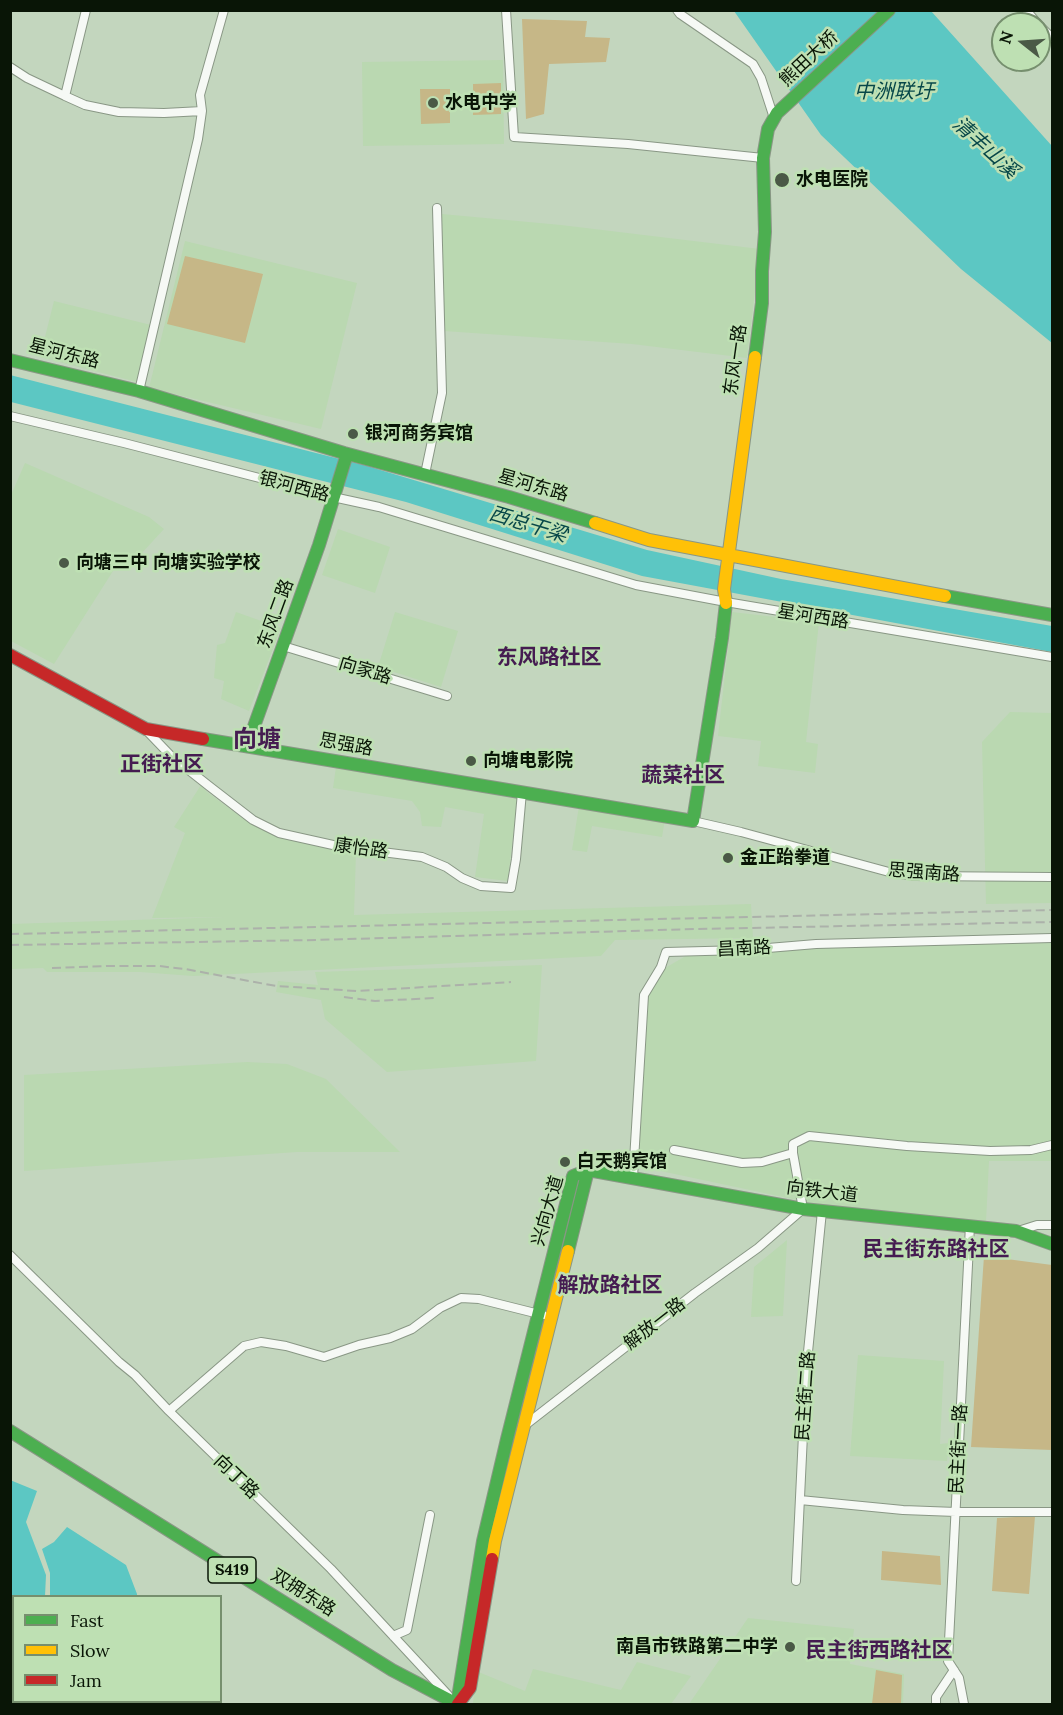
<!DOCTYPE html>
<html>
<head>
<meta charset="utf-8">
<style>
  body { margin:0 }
  #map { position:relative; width:1063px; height:1715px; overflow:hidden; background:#c3d6be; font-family:Lora,serif }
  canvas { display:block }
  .frame { position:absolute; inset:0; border:12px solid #091506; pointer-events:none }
  .legend { position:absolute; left:12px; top:1595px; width:210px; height:108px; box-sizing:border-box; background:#bee0b3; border:2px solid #768f6e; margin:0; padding:8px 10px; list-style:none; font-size:18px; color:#091506 }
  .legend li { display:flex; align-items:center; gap:12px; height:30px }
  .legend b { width:30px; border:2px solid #768f6e }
  .north { position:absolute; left:991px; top:12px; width:60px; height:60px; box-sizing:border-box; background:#bee0b3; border:2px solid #768f6e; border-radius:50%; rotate:287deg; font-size:16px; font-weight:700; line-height:24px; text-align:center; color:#091506 }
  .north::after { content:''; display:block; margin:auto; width:21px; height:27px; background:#4a5946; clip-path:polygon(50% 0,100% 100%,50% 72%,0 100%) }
</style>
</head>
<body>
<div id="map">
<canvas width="1063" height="1715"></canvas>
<div class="frame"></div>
<ul class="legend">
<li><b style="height:8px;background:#4caf50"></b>Fast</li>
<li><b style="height:8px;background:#ffc107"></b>Slow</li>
<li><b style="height:8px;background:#c62828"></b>Jam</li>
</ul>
<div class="north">N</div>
</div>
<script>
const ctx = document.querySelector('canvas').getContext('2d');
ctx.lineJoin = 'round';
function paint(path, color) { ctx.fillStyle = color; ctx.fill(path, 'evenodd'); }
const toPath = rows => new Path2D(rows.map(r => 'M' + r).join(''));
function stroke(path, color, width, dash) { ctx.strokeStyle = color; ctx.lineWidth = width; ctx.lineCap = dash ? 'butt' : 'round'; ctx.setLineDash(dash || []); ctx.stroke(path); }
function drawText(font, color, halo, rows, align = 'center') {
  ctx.font = font + ' Lora,"Noto Sans SC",serif'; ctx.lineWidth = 5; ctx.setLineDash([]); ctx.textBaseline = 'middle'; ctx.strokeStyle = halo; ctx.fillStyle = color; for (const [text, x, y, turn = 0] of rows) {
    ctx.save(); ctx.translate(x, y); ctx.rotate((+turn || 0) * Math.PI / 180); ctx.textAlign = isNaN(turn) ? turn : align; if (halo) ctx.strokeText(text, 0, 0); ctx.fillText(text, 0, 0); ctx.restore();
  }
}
paint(toPath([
  [503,60,504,144,363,146,362,62],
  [442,214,561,225,760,249,747,358,632,344,444,331],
  [185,241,357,283,321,429,149,388],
  [54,301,151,325,137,382,40,357],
  [25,463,149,517,164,529,129,567,120,560,54,664,11,641,11,495],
  [338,529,390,547,375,593,322,575],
  [236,612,281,628,249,711,221,699,224,681,214,678,217,645,225,643],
  [395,612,458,631,441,687,378,667],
  [732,612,819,622,806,742,818,744,815,773,758,766,761,741,718,736],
  [1010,712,1052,713,1052,903,986,904,982,742],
  [336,767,517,799,508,881,475,877,484,814,445,807,441,827,422,826,420,812,412,801,333,788],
  [201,785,207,792,241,817,270,832,356,853,354,915,751,904,753,938,615,940,601,956,193,976,140,972,47,972,43,968,11,969,10,924,228,917,152,918,185,833,174,827],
  [579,806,665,819,662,837,592,826,587,852,572,850],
  [1052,939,1052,1161,989,1161,986,1222,835,1208,637,1166,646,1041,645,996,665,968,691,953,852,944],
  [542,965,536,1061,387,1072,325,1019,321,1000,276,992,278,981,318,985,315,972],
  [247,1062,287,1064,326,1079,400,1152,297,1152,24,1171,24,1075],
  [787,1240,783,1316,751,1317,754,1267],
  [858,1355,944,1361,940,1444,949,1443,947,1461,850,1456],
  [748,1618,854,1629,850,1664,904,1674,903,1704,689,1704],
  [637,1662,691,1676,671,1704,473,1704,476,1671,525,1691,533,1669,621,1690]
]), '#bad8b1');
paint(toPath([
  [522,19,587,21,585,37,610,38,606,62,549,64,544,114,526,119],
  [501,83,501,114,473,115,473,84],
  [420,89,450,89,450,123,421,124],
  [185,256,263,274,245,343,167,324],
  [984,1256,1052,1265,1052,1450,971,1447],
  [1035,1516,1029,1594,992,1591,997,1518],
  [882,1551,940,1556,941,1585,881,1580],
  [876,1670,902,1675,901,1704,872,1704]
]), '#c6b787');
paint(toPath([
  [734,11,931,11,1052,146,1052,343,961,269,821,135],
  [10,375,367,466,647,550,781,579,1052,626,1052,652,642,576,406,502,11,402],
  [10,1480,37,1491,26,1522,46,1575,45,1596,14,1596,14,1702,45,1702,45,1704,11,1704],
  [67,1527,126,1565,137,1594,137,1596,50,1596,50,1573,42,1549,54,1542]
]), '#5cc7c3');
const street = toPath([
  [86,10,65,96,85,105,119,112,164,113,202,111],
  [506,10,514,137,628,144,763,158],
  [677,10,680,14,753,64,761,78,774,118],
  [1026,10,1038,24],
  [1039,25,1052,38],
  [10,67,27,78,65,96],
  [139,391,198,139,202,111,200,95,224,10],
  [10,416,124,443,333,497,379,507,636,585,726,602,1052,657],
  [425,474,442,393,437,208],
  [283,646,447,696],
  [146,730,171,756,209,786,253,820,279,833,342,847,422,857,446,867,462,878,481,886,511,888,516,859,522,792],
  [693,821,741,832,889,872,914,876,1052,877],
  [674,1150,742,1163,762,1162,793,1153],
  [633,1177,644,995,661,967,666,952,744,950,816,944,1052,938],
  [1018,1231,1037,1225,1052,1225],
  [10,1255,119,1362,135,1375,169,1411,331,1569,448,1695],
  [169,1411,244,1346,261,1342,286,1346,324,1357,359,1345,390,1338,412,1329,440,1308,461,1298,479,1299,543,1315],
  [524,1426,695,1293,758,1248,803,1209,793,1153,793,1144,809,1136,907,1146,990,1151,1031,1150,1052,1145],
  [800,1500,903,1510,956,1512,1052,1512],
  [796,1581,806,1372,822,1211],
  [393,1636,407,1630,430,1515],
  [936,1704,936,1697,954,1670],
  [964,1704,959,1678,948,1661,970,1225]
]);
const fast = toPath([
  [755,357,762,303,762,271,765,232,763,158,768,129,777,113,889,10],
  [10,360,139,391,344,453,509,497,595,523],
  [945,596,1052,615],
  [203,739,693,821,722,638,726,603],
  [247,746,319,545,347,454],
  [588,1170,803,1209,1016,1231,1052,1244],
  [568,1251,588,1170],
  [10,1431,392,1670,457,1704],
  [457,1704,483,1541,507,1439,573,1176,588,1170]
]);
const slow = toPath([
  [595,523,649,540,945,596],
  [726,603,724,589,755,357],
  [492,1559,495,1541,568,1251]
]);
const jam = toPath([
  [10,655,146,729,203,739],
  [458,1704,470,1688,492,1559]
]);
stroke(street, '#899785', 10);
stroke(fast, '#899785', 14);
stroke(slow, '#899785', 14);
stroke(jam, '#899785', 14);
stroke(street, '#f6f9f5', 8);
stroke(fast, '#4caf50', 12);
stroke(slow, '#ffc107', 12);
stroke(jam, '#c62828', 12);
stroke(toPath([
  [10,934,1052,910],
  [10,945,316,940,696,929,1052,922],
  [52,968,108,966,159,966,185,969,276,986,357,991,511,982],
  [344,997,375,1001,435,998]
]), '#acb1aa', 2, [9, 4.5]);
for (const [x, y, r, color] of [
  [433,103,6,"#4a5946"],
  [782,180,8,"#4a5946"],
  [353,434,6,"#4a5946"],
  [64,563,6,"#4a5946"],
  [471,761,6,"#4a5946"],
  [728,858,6,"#4a5946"],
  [565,1162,6,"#4a5946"],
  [790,1647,6,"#4a5946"]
]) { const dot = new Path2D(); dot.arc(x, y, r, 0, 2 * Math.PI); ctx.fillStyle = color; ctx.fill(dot); stroke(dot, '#bee0b3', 2); }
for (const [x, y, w] of [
  [232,1570,48]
]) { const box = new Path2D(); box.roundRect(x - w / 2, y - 13, w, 26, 4.5); ctx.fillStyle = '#bee0b3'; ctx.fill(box); stroke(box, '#091506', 1.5); }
drawText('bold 16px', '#091506', null, [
  ["S419",232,1570]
]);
drawText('18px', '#091506', '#bee0b3', [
  ["熊田大桥",809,59,-43],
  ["星河东路",64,354,14],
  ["东风一路",736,360,-82],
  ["星河东路",533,486,16],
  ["银河西路",294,487,15],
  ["东风二路",276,614,-70],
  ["星河西路",813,617,9],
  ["向家路",365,671,17],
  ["思强路",346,745,10],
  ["康怡路",361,849,8],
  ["思强南路",924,873,4],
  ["昌南路",744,949,-3],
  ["向铁大道",822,1192,7],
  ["兴向大道",548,1211,-74],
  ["解放一路",655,1324,-38],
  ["民主街二路",806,1396,-86],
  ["民主街一路",959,1449,-87],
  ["向丁路",236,1477,44],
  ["双拥东路",303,1593,32]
]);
drawText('bold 18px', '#091506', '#bee0b3', [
  ["水电中学",445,103],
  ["水电医院",796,180],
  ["银河商务宾馆",365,434],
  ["向塘三中 向塘实验学校",76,563],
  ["向塘电影院",483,761],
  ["金正跆拳道",740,858],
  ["白天鹅宾馆",577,1162],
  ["南昌市铁路第二中学",778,1647,"right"]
], 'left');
drawText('italic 20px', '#074749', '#bee0b3', [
  ["中洲联圩",894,92],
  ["清丰山溪",985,148,42],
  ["西总干梁",528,525,17]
]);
drawText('bold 21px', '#451c51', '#bee0b3', [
  ["东风路社区",549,658],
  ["正街社区",162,765],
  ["蔬菜社区",683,776],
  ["民主街东路社区",936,1250],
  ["解放路社区",610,1286],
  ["民主街西路社区",879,1651]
]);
drawText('bold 24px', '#451c51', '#bee0b3', [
  ["向塘",257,740]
]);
</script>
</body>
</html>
